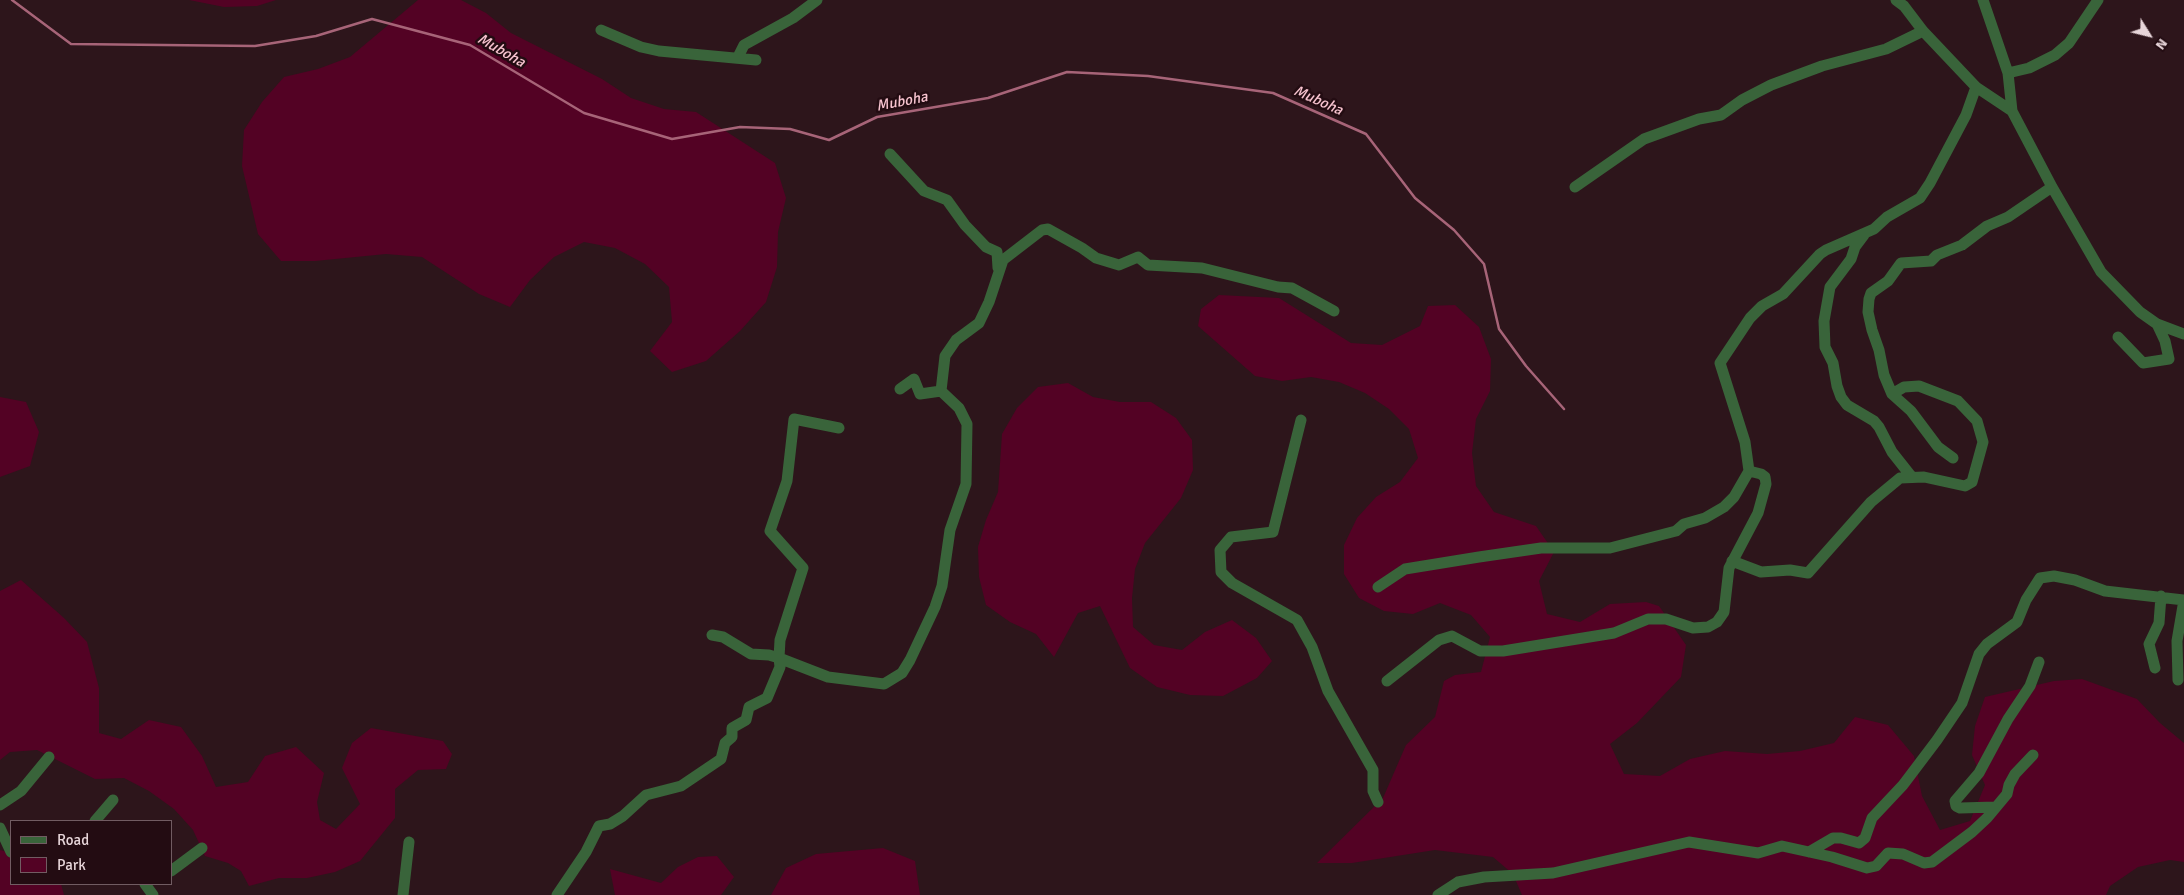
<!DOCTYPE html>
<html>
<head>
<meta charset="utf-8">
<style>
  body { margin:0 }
  #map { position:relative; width:2184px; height:895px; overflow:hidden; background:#2d151b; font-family:Signika,sans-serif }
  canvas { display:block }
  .legend { position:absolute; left:10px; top:820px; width:162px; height:65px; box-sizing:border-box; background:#230c12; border:1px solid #715c62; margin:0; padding:6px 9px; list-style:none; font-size:15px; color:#e7d5d9 }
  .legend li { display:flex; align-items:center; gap:10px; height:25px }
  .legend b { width:25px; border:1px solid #715c62 }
  .north { position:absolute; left:2124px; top:10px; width:50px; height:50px; -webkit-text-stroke:4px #230c12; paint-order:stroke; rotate:126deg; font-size:14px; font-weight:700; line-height:20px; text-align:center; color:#e7d5d9 }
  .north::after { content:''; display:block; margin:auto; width:18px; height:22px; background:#e7d5d9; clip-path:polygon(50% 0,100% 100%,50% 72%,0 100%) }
</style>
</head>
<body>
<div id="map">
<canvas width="2184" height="895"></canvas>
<ul class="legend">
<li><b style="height:6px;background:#39643a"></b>Road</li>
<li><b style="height:14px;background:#530224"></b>Park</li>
</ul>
<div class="north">N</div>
</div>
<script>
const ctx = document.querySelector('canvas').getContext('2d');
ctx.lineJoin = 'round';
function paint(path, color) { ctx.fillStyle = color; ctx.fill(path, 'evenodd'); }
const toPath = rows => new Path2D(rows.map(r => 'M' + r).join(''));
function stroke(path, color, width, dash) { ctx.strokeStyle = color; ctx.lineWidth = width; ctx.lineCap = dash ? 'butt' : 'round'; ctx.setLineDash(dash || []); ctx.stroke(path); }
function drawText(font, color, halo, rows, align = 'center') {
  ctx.font = font + ' Signika,sans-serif'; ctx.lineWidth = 5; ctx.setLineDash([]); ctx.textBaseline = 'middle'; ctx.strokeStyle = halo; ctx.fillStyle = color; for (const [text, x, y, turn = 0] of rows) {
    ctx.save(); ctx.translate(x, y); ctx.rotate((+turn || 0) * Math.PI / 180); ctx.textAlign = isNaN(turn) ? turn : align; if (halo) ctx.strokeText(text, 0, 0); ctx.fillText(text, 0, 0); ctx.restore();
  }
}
paint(toPath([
  [189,0,276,0,257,6,224,7],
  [418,0,461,0,486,13,511,33,602,79,631,98,664,109,696,112,775,163,786,198,778,232,777,267,766,302,740,331,706,361,672,372,650,351,672,322,669,287,645,264,615,248,584,242,554,257,530,280,510,307,479,294,422,257,386,254,315,261,281,261,258,234,242,166,244,130,262,102,284,77,318,69,350,57],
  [1219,295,1279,298,1351,343,1382,345,1420,326,1428,306,1455,305,1479,327,1491,359,1490,391,1476,419,1472,453,1476,486,1494,512,1536,526,1554,552,1539,581,1547,614,1580,622,1610,604,1646,602,1659,606,1686,645,1681,677,1637,723,1610,744,1624,774,1660,776,1690,759,1725,751,1767,754,1800,751,1834,743,1855,717,1888,725,1914,756,1922,796,1940,830,1970,821,1985,785,1972,755,1975,726,1985,697,2054,681,2082,679,2137,699,2160,723,2184,743,2184,862,2170,860,2138,867,2110,886,2106,895,1522,895,1513,874,1493,857,1435,850,1352,863,1317,863,1383,798,1406,745,1435,717,1444,681,1455,675,1481,672,1490,637,1471,615,1440,603,1413,614,1384,611,1359,598,1344,574,1344,545,1357,518,1376,497,1400,482,1418,458,1409,429,1389,409,1365,393,1339,382,1311,377,1282,381,1255,376,1198,326,1201,309],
  [1068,383,1093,397,1120,402,1151,402,1176,418,1192,440,1193,470,1181,498,1145,543,1135,569,1132,598,1133,627,1154,645,1182,650,1205,632,1232,620,1256,638,1272,661,1257,678,1223,696,1190,695,1157,687,1130,668,1100,606,1078,613,1054,657,1036,634,1010,622,986,605,979,577,978,547,986,520,998,492,1002,434,1017,408,1038,387],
  [0,397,26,402,39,432,30,466,0,477],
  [21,580,64,618,87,642,99,688,99,733,121,739,149,720,181,727,202,756,216,787,248,782,265,756,296,747,324,773,317,802,320,820,336,829,360,804,342,768,352,743,371,728,443,741,452,754,446,769,418,770,395,789,395,818,360,861,335,872,307,878,279,878,249,886,241,871,228,863,205,856,193,830,174,809,149,791,124,778,95,779,37,750,10,752,0,760,0,591],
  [883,848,915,861,920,895,771,895,786,868,816,854],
  [0,850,11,853,11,884,61,884,64,895,0,895],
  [717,856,734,877,721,895,615,895,610,869,661,883,678,867,698,857]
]), '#530224');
stroke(toPath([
  [12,0,71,44,255,46,316,36,372,19,470,45,584,113,672,139,740,127,790,129,829,140,877,117,988,98,1067,72,1148,76,1273,93,1366,134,1415,198,1454,230,1484,264,1499,329,1526,366,1564,409]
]), '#a76478', 2.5);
stroke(toPath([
  [1896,0,1904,6,1923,31,1976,87,2012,111,2052,187,2101,272,2140,312,2157,324,2184,334],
  [1983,0,2008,73,2012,111],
  [601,30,641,47,659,51,756,60],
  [738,57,744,45,793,18,817,0],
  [2008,73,2029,68,2055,55,2069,43,2098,0],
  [890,154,924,191,947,200,965,225,986,247,997,252,998,268],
  [1575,187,1644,139,1699,119,1721,115,1742,100,1771,85,1822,66,1886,49,1923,31],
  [1864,235,1855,247,1851,259,1830,287,1824,321,1825,347,1833,363,1837,386,1841,397,1847,405,1874,421,1879,427,1892,452,1911,476],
  [2118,337,2143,363,2169,359,2165,341,2157,324],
  [941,391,945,356,956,340,979,323,989,302,1003,260,1042,230,1048,229,1082,248,1096,258,1119,265,1138,257,1148,265,1202,268,1278,287,1292,288,1334,311],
  [1301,420,1273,532,1231,537,1220,550,1221,572,1232,583,1297,620,1312,647,1328,691,1373,770,1373,791,1378,802],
  [1953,458,1938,447,1911,411,1892,394,1884,375,1879,350,1872,330,1868,312,1869,299,1871,293,1888,281,1901,263,1931,261,1937,255,1962,245,1987,226,2008,217,2052,187],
  [1732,561,1761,572,1790,570,1808,573,1871,502,1900,478,1924,477,1965,486,1972,482,1983,442,1977,421,1958,401,1919,386,1904,387,1892,394],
  [1378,587,1405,569,1479,557,1541,548,1610,548,1676,531,1684,524,1705,518,1724,507,1734,497,1749,471,1745,442,1720,363,1750,318,1762,306,1783,294,1820,254,1826,250,1874,229,1887,217,1920,198,1930,183,1966,115,1976,87],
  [712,635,723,637,751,654,769,655,779,658,780,640,803,568,770,531,787,481,794,419,839,428],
  [2155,668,2149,644,2159,623,2161,596],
  [1387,681,1439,640,1452,636,1480,651,1503,651,1614,633,1648,619,1666,619,1693,628,1708,627,1717,622,1724,612,1729,568,1758,513,1766,484,1765,477,1761,474,1749,471],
  [0,805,21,791,49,757],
  [1995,807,1960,808,1956,806,1955,801,1979,773,2008,719,2030,686,2039,662],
  [95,821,113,800],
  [0,828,11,852],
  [1809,852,1833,838,1841,838,1859,843,1865,838,1872,818,1903,785,1937,740,1962,703,1979,654,1987,644,2017,622,2026,600,2040,578,2054,576,2075,580,2105,591,2184,600,2177,641,2178,680],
  [171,871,202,848],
  [145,884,153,895],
  [403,895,409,842],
  [557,895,586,852,599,826,610,824,623,816,646,795,681,786,721,759,725,743,732,737,732,728,746,720,749,707,767,698,780,667,779,658,828,677,884,684,902,673,910,660,935,607,942,586,950,530,966,484,967,424,959,408,941,391,920,394,914,379,900,389],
  [1438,895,1458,882,1484,877,1553,873,1689,842,1758,853,1782,846,1832,857,1867,868,1876,866,1888,853,1903,854,1924,863,1932,862,1972,832,1987,818,2007,794,2009,785,2015,774,2033,755]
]), '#39643a', 11);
drawText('italic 15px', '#f7c3cf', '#230c12', [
  ["Muboha",501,51,30],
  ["Muboha",1318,101,24],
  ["Muboha",902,102,-11]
]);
</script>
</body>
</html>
